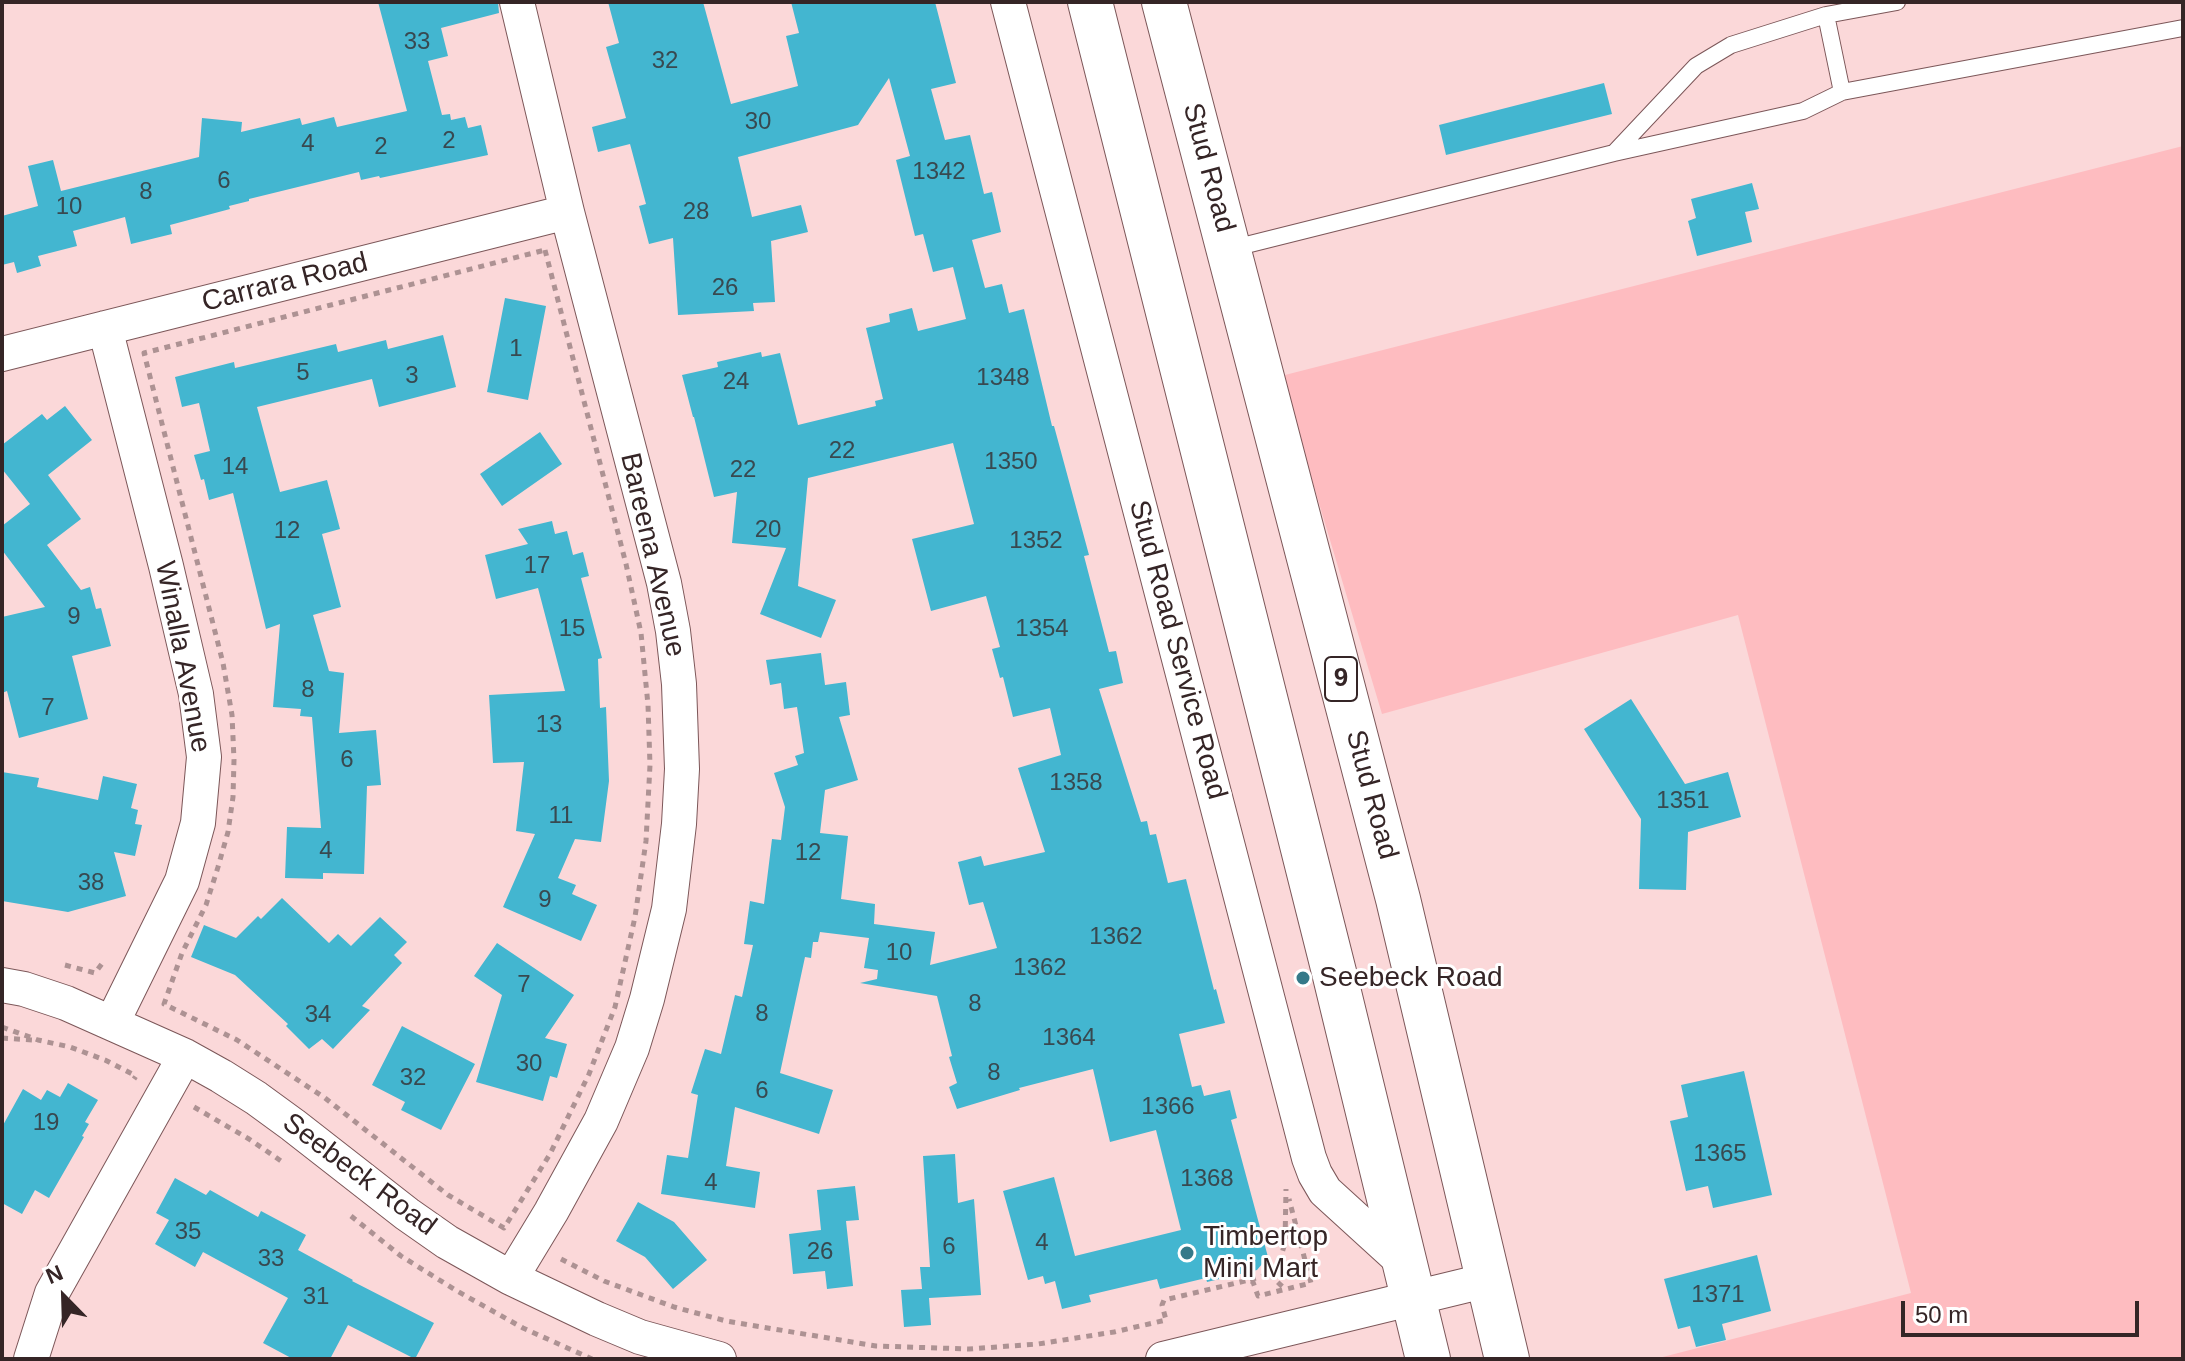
<!DOCTYPE html>
<html>
<head>
<meta charset="utf-8">
<style>
  body { margin:0 }
  #map { position:relative; width:2185px; height:1361px; overflow:hidden; background:#fbd8d9; font-family:Helvetica,sans-serif }
  canvas { display:block }
  .frame { position:absolute; inset:0; border:4px solid #352526; pointer-events:none }
  .north { position:absolute; left:24px; top:1257px; width:80px; height:80px; -webkit-text-stroke:6px #fff; paint-order:stroke; rotate:337deg; font-size:22px; font-weight:700; line-height:32px; text-align:center; color:#352526 }
  .north::after { content:''; display:block; margin:auto; width:28px; height:36px; background:#352526; clip-path:polygon(50% 0,100% 100%,50% 72%,0 100%) }
  .scale { position:absolute; left:1901px; top:1301px; width:238px; height:36px; box-sizing:border-box; border:4px solid #352526; border-top:0; padding-left:10px; font-size:24px; line-height:28px; white-space:nowrap; color:#352526; -webkit-text-stroke:6px #fff; paint-order:stroke }
</style>
</head>
<body>
<div id="map">
<canvas width="2185" height="1361"></canvas>
<div class="frame"></div>
<div class="north">N</div>
<div class="scale">50 m</div>
</div>
<script>
const ctx = document.querySelector('canvas').getContext('2d');
ctx.lineJoin = 'round';
function paint(path, color) { ctx.fillStyle = color; ctx.fill(path, 'evenodd'); }
const toPath = rows => new Path2D(rows.map(r => 'M' + r).join(''));
function stroke(path, color, width, dash) { ctx.strokeStyle = color; ctx.lineWidth = width; ctx.lineCap = dash ? 'butt' : 'round'; ctx.setLineDash(dash || []); ctx.stroke(path); }
function drawText(font, color, halo, rows, align = 'center') {
  ctx.font = font + ' Helvetica,sans-serif'; ctx.lineWidth = 6; ctx.setLineDash([]); ctx.textBaseline = 'middle'; ctx.strokeStyle = halo; ctx.fillStyle = color; for (const [text, x, y, turn = 0] of rows) {
    ctx.save(); ctx.translate(x, y); ctx.rotate((+turn || 0) * Math.PI / 180); ctx.textAlign = isNaN(turn) ? turn : align; if (halo) ctx.strokeText(text, 0, 0); ctx.fillText(text, 0, 0); ctx.restore();
  }
}
paint(toPath([
  [2183,146,2183,1359,1655,1359,1911,1293,1738,615,1382,714,1281,376]
]), '#febcc0');
paint(toPath([
  [378,2,498,2,499,13,441,28,448,56,428,61,442,115,450,114,451,120,465,117,468,128,481,125,488,155,380,178,379,176,361,180,359,172,249,199,249,201,229,206,230,209,170,225,172,234,131,244,125,217,73,231,77,246,38,256,41,266,17,273,14,262,2,265,2,216,38,206,28,166,53,160,61,191,199,157,202,118,242,122,241,132,300,118,302,125,334,117,337,127,407,111],
  [608,2,703,2,731,104,798,86,786,36,799,33,791,2,935,2,956,83,931,89,945,140,970,135,984,194,992,192,1001,232,972,240,985,288,1002,284,1009,313,1024,309,1052,426,1054,426,1089,555,1084,556,1109,652,1116,651,1123,683,1099,689,1141,822,1147,821,1150,835,1156,834,1168,883,1186,879,1214,990,1216,989,1225,1023,1179,1034,1192,1087,1201,1085,1204,1096,1230,1090,1237,1118,1231,1120,1268,1257,1257,1270,1207,1282,1206,1278,1160,1289,1157,1279,1089,1295,1091,1302,1062,1309,1055,1281,1045,1284,1043,1276,1028,1280,1003,1191,1054,1177,1075,1256,1181,1230,1156,1130,1110,1142,1093,1069,1019,1088,1020,1090,957,1109,949,1087,957,1083,949,1057,952,1056,937,996,860,983,877,979,878,970,864,968,869,938,820,932,818,942,813,942,811,958,805,957,780,1073,833,1090,819,1134,735,1107,726,1166,760,1172,755,1208,661,1194,667,1155,688,1158,698,1095,691,1093,705,1049,721,1054,735,995,742,997,753,945,744,944,750,901,764,904,772,839,781,840,785,807,774,773,798,765,795,756,804,753,797,707,784,709,781,683,770,685,766,660,821,653,825,685,846,682,850,715,839,717,858,780,825,790,820,833,848,836,841,899,875,904,874,924,935,932,930,965,997,948,983,902,969,905,958,862,981,856,984,866,1045,852,1018,768,1061,755,1050,708,1013,717,1003,677,1000,678,992,649,1000,647,986,596,931,611,912,539,974,524,953,443,808,478,798,586,836,600,821,638,760,614,786,548,732,543,737,492,714,497,694,417,693,417,682,375,718,367,717,362,761,352,762,357,780,353,798,425,876,406,875,401,883,399,866,328,890,322,889,314,912,308,918,331,966,319,953,267,933,272,923,234,915,236,896,160,910,156,889,78,858,125,738,157,752,217,801,205,808,232,771,241,775,302,753,303,754,311,678,315,673,238,649,244,639,206,646,204,630,144,598,152,592,127,626,118,606,47,619,43],
  [1604,83,1612,114,1446,155,1439,125],
  [1752,183,1759,209,1745,212,1752,242,1697,256,1688,221,1696,218,1691,199],
  [505,298,546,306,528,400,487,392],
  [443,335,456,387,379,407,372,379,257,407,280,492,327,480,340,529,322,534,341,607,313,615,329,671,344,673,339,733,376,730,381,785,367,786,364,874,323,873,323,879,285,878,287,827,321,828,312,717,300,716,301,709,273,707,280,624,266,629,233,493,209,500,204,479,201,480,194,455,210,451,199,403,182,407,175,377,234,362,235,368,336,344,338,352,386,340,388,349],
  [65,406,92,440,48,475,81,519,47,545,81,590,90,587,96,609,101,608,111,646,72,656,88,719,19,738,7,691,2,693,2,617,45,607,2,550,2,526,30,504,2,469,2,445,42,414,47,420],
  [540,432,562,464,502,506,480,474],
  [552,521,555,534,567,531,573,555,583,552,589,576,581,578,602,658,598,659,600,708,606,707,609,781,601,842,575,839,558,878,576,885,572,894,597,905,581,941,503,907,535,834,516,831,524,762,493,763,489,695,565,691,538,588,496,599,485,555,528,544,518,529],
  [1631,699,1685,784,1728,772,1741,817,1688,832,1686,890,1639,889,1641,819,1584,729],
  [2,772,39,778,37,787,98,800,103,776,137,784,131,808,138,810,135,824,142,825,135,856,114,852,126,896,68,912,2,901],
  [282,898,329,943,338,934,351,946,380,917,407,942,394,955,402,963,362,1006,370,1010,333,1049,322,1039,309,1049,286,1026,288,1024,235,975,191,957,204,925,236,938,258,916,261,919],
  [497,943,574,995,545,1038,567,1044,557,1078,550,1076,543,1101,476,1082,502,995,474,976],
  [402,1026,475,1064,441,1130,401,1110,405,1102,372,1085],
  [1744,1071,1772,1195,1713,1208,1708,1186,1686,1191,1670,1121,1688,1117,1681,1085],
  [68,1083,98,1100,85,1122,89,1124,82,1136,84,1137,49,1198,35,1190,22,1214,2,1203,2,1127,23,1089,41,1100,47,1090,60,1097],
  [955,1154,958,1203,974,1199,981,1295,929,1298,931,1325,904,1327,901,1290,922,1289,920,1267,930,1267,923,1156],
  [175,1178,206,1195,210,1190,258,1217,261,1211,306,1235,298,1250,353,1280,352,1281,434,1323,415,1359,348,1325,330,1359,293,1359,263,1343,288,1298,203,1252,195,1267,155,1244,169,1220,156,1213],
  [855,1186,859,1220,846,1221,853,1286,827,1289,825,1271,793,1274,789,1234,821,1230,817,1190],
  [638,1202,674,1222,707,1260,673,1289,645,1257,616,1241],
  [1757,1255,1771,1311,1722,1324,1726,1340,1696,1347,1690,1326,1678,1329,1664,1279]
]), '#43b6d0');
const lane = toPath([
  [1826,15,1842,92],
  [1615,152,1696,66,1731,45,1826,15,1897,2],
  [1230,249,1614,153,1803,111,1842,92,2183,28]
]);
const street = toPath([
  [1008,2,1309,1158,1315,1174,1325,1191,1404,1263],
  [105,328,166,566,196,694,204,757,198,823,182,881,112,1023],
  [2,354,567,212],
  [2,985,24,989,66,1003,185,1056,221,1076,256,1098,293,1125,407,1214,447,1242,511,1278,597,1319,640,1337,719,1359],
  [511,1278,551,1212,601,1121,632,1048,647,999,669,909,679,824,682,769,679,684,673,631,664,583,567,212,517,2],
  [31,1359,52,1293,185,1056],
  [1163,1359,1488,1280]
]);
const highway = toPath([
  [1090,2,1334,972,1428,1359],
  [1164,2,1398,899,1507,1359]
]);
stroke(lane, '#7c5759', 18);
stroke(street, '#7c5759', 36);
stroke(highway, '#7c5759', 46);
stroke(toPath([
  [545,250,626,564,641,633,648,705,650,765,646,841,635,917,615,1007,589,1074,550,1154,504,1228,448,1195,325,1098,237,1040,164,1004,182,953,206,905,218,867,228,832,233,797,234,760,232,715,223,663,144,353,545,250],
  [65,965,95,973,104,961],
  [2,1027,38,1040,70,1047,105,1060,136,1076,134,1079],
  [2,1038,33,1040],
  [194,1107,249,1139,284,1163],
  [351,1216,401,1256,457,1291,523,1328,592,1359],
  [561,1259,604,1281,674,1307,726,1321,876,1346,969,1349,1038,1344,1114,1332,1166,1320,1162,1305,1164,1300,1249,1280,1253,1282,1258,1296,1311,1283,1289,1199],
  [1269,1274,1285,1289],
  [1250,1280,1269,1274,1278,1266,1285,1243,1286,1189]
]), '#ad9293', 5, [6, 6]);
stroke(lane, '#fff', 16);
stroke(street, '#fff', 34);
stroke(highway, '#fff', 44);
for (const [x, y, r, color] of [
  [1303,978,8,"#357989"],
  [1187,1253,8,"#357989"]
]) { const dot = new Path2D(); dot.arc(x, y, r, 0, 2 * Math.PI); ctx.fillStyle = color; ctx.fill(dot); stroke(dot, '#fff', 3); }
drawText('24px', '#384950', null, [
  ["33",417,42],
  ["32",665,61],
  ["30",758,122],
  ["2",449,141],
  ["4",308,144],
  ["2",381,147],
  ["1342",939,172],
  ["6",224,181],
  ["8",146,192],
  ["10",69,207],
  ["28",696,212],
  ["26",725,288],
  ["1",516,349],
  ["5",303,373],
  ["3",412,376],
  ["1348",1003,378],
  ["24",736,382],
  ["22",842,451],
  ["1350",1011,462],
  ["14",235,467],
  ["22",743,470],
  ["20",768,530],
  ["12",287,531],
  ["1352",1036,541],
  ["17",537,566],
  ["9",74,617],
  ["15",572,629],
  ["1354",1042,629],
  ["8",308,690],
  ["7",48,708],
  ["13",549,725],
  ["6",347,760],
  ["1358",1076,783],
  ["1351",1683,801],
  ["11",561,816],
  ["4",326,851],
  ["12",808,853],
  ["38",91,883],
  ["9",545,900],
  ["1362",1116,937],
  ["10",899,953],
  ["1362",1040,968],
  ["7",524,985],
  ["8",975,1004],
  ["8",762,1014],
  ["34",318,1015],
  ["1364",1069,1038],
  ["30",529,1064],
  ["8",994,1073],
  ["32",413,1078],
  ["6",762,1091],
  ["1366",1168,1107],
  ["19",46,1123],
  ["1365",1720,1154],
  ["1368",1207,1179],
  ["4",711,1183],
  ["35",188,1232],
  ["4",1042,1243],
  ["6",949,1247],
  ["26",820,1252],
  ["33",271,1259],
  ["1371",1718,1295],
  ["31",316,1297]
]);
for (const [x, y, w] of [
  [1341,679,32]
]) { const box = new Path2D(); box.roundRect(x - w / 2, y - 22, w, 44, 6); ctx.fillStyle = '#fff'; ctx.fill(box); stroke(box, '#352526', 2); }
drawText('bold 26px', '#352526', null, [
  ["9",1341,679]
]);
drawText('28px', '#352526', '#fff', [
  ["Stud Road",1208,168,75],
  ["Carrara Road",285,283,-14],
  ["Bareena Avenue",652,555,77],
  ["Stud Road Service Road",1177,650,75],
  ["Winalla Avenue",182,657,79],
  ["Stud Road",1371,795,75],
  ["Seebeck Road",359,1175,37]
]);
drawText('28px', '#352526', '#fff', [
  ["Seebeck Road",1319,978],
  ["Timbertop",1203,1237],
  ["Mini Mart",1203,1269]
], 'left');
</script>
</body>
</html>
